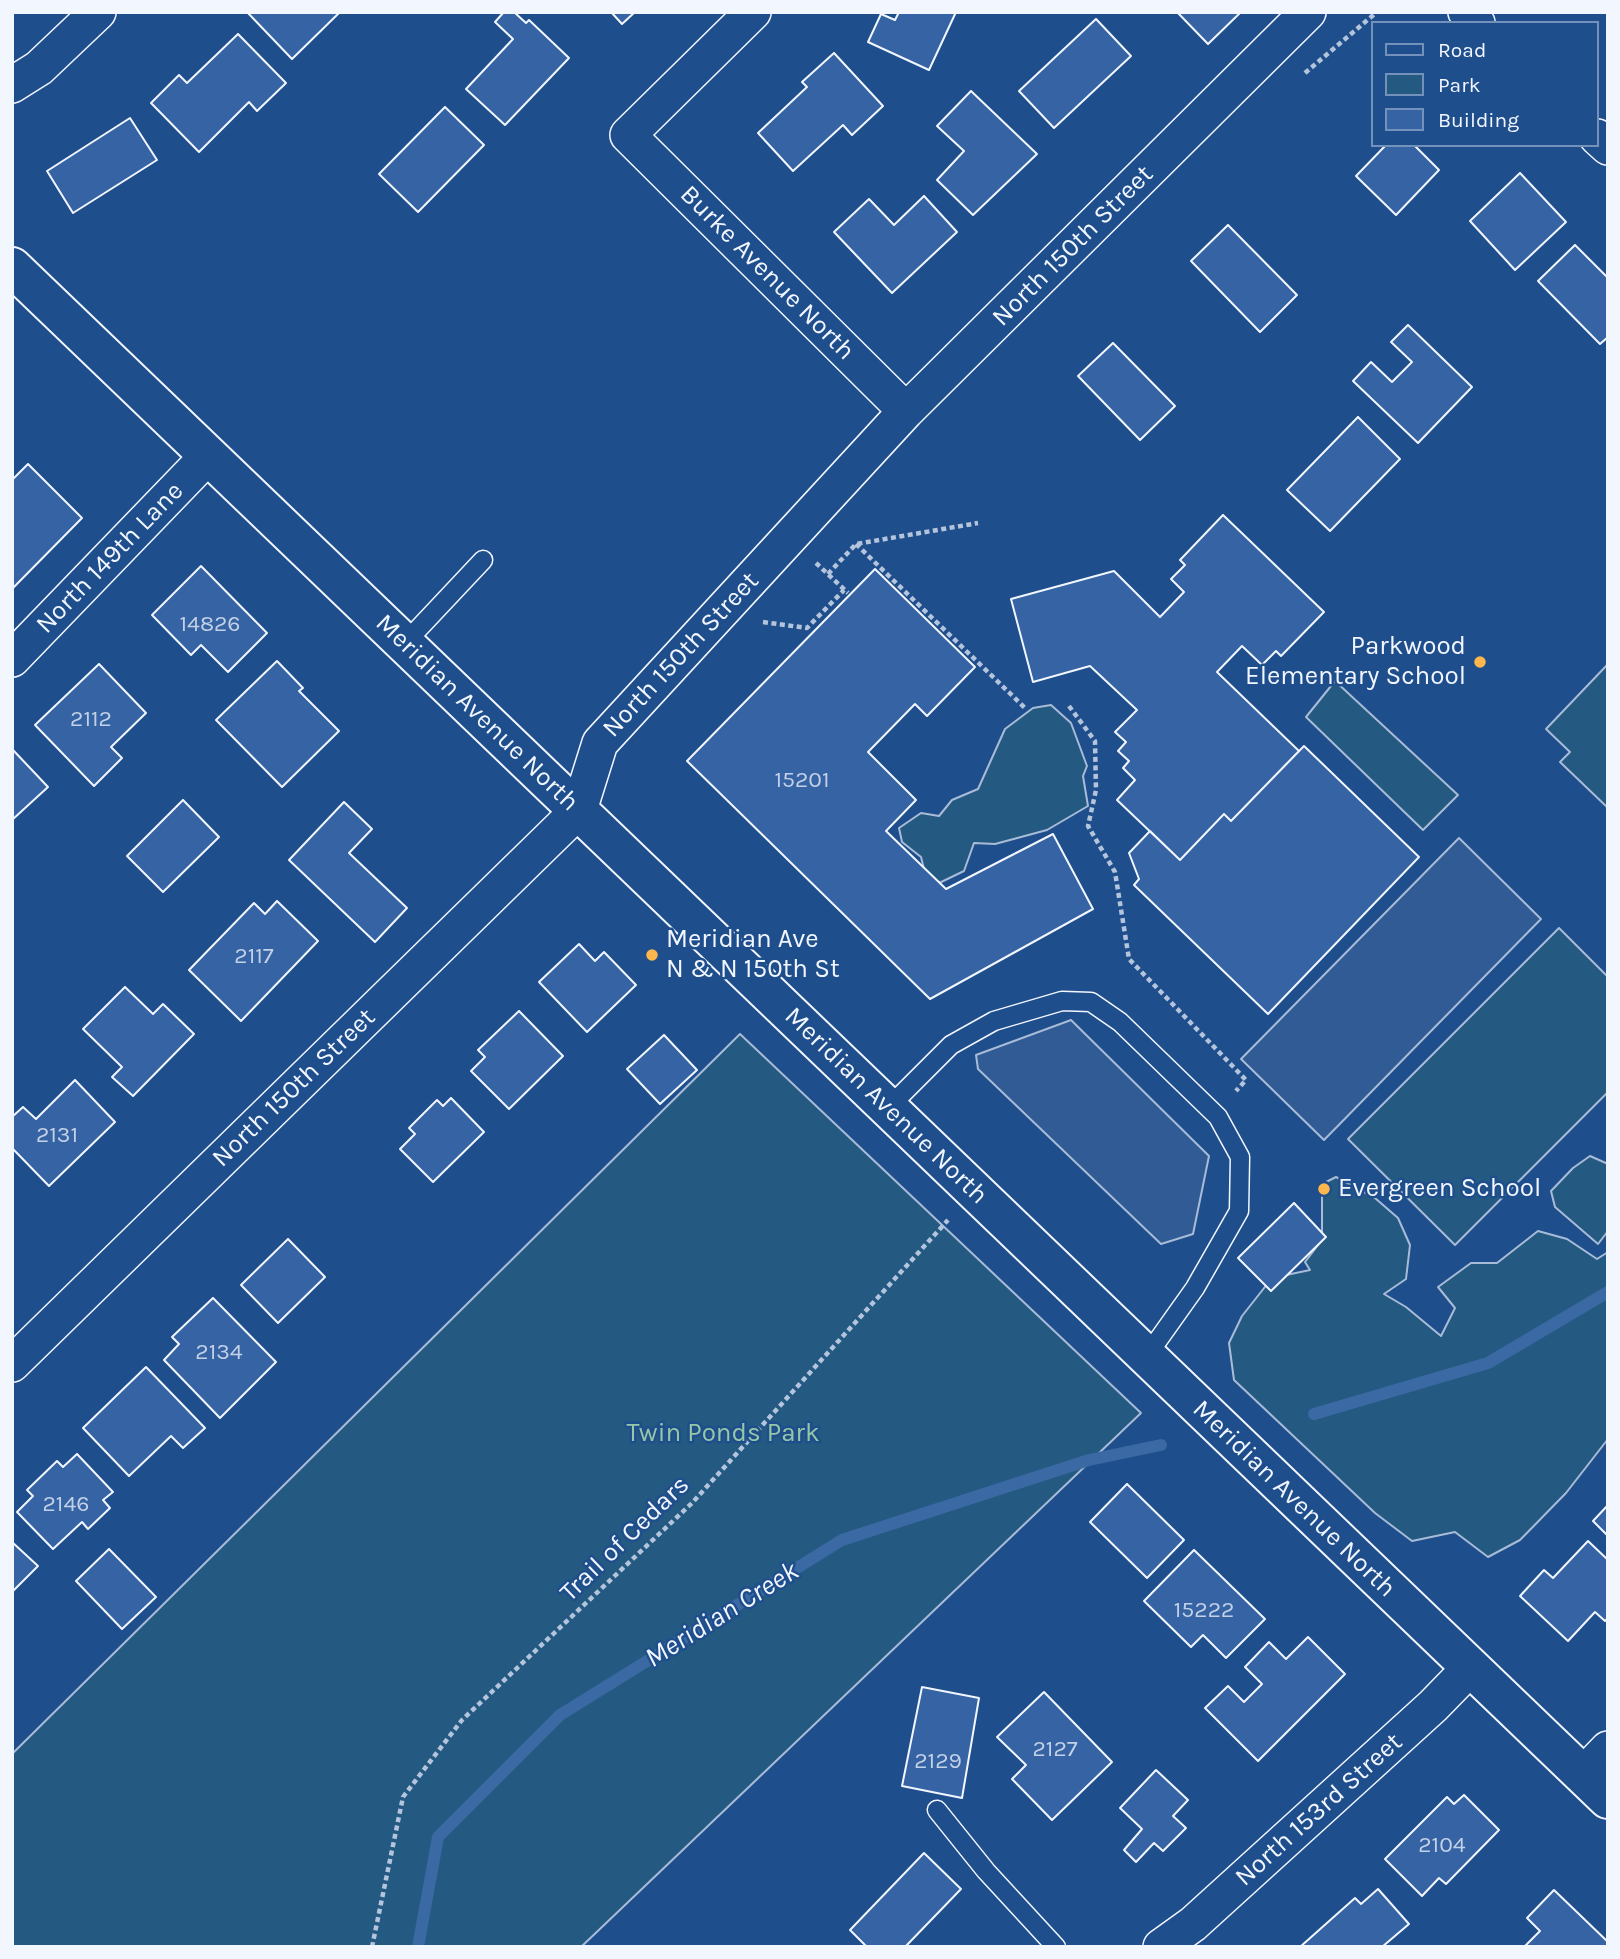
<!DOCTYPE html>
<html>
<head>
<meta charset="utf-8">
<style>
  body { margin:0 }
  #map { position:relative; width:1620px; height:1959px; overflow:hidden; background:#1f4e8c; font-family:Karla,sans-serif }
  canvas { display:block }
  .frame { position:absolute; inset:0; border:14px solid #f2f6ff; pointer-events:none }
  .legend { position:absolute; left:1371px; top:21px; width:228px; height:126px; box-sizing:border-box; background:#1f4e8c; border:2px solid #7391ba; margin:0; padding:9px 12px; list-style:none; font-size:21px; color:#f2f6ff }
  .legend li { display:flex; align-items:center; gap:14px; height:35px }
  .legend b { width:35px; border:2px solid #7391ba }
</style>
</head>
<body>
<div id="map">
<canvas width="1620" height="1959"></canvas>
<div class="frame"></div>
<ul class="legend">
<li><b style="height:9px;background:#1f4e8c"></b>Road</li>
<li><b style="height:19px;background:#245a82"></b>Park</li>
<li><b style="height:19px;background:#3563a3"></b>Building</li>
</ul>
</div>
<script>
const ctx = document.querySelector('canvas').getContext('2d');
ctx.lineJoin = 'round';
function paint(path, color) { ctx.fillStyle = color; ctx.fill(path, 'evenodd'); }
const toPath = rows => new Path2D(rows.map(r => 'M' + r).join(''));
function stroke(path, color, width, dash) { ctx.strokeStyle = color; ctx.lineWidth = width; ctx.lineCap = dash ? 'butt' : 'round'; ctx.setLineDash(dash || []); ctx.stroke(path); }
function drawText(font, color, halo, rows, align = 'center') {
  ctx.font = font + ' Karla,sans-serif'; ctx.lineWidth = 5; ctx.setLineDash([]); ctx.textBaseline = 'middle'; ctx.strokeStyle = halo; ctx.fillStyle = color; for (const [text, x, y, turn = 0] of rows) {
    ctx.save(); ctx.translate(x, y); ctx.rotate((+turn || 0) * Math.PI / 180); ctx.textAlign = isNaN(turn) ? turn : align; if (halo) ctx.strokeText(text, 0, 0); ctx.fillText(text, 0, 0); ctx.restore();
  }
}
const green = toPath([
  [1608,664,1608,808,1560,762,1570,752,1546,729,1608,664],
  [1335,681,1458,795,1423,830,1306,717,1335,681],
  [1051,705,1071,723,1087,766,1083,776,1088,806,1047,830,995,844,974,843,964,871,935,885,925,873,921,857,902,842,899,828,921,813,939,816,952,800,978,789,1005,729,1033,708,1051,705],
  [1559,928,1608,977,1608,1092,1455,1245,1348,1139,1559,928],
  [740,1034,1141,1413,581,1947,12,1947,12,1754,740,1034],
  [1590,1156,1608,1164,1608,1231,1598,1244,1555,1207,1551,1191,1573,1168,1590,1156],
  [1336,1177,1375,1198,1398,1218,1410,1245,1406,1279,1384,1294,1406,1307,1441,1336,1455,1308,1438,1287,1471,1263,1497,1263,1538,1231,1567,1239,1597,1259,1608,1252,1608,1439,1566,1493,1520,1540,1488,1557,1455,1532,1412,1541,1375,1513,1234,1380,1229,1343,1242,1316,1272,1278,1310,1270,1305,1262,1322,1240,1322,1184,1336,1177]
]);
paint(green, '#245a82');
stroke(green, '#a8bbd7', 2);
const parking = toPath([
  [1459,838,1541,919,1324,1140,1241,1059,1459,838],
  [1071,1020,1209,1156,1193,1234,1161,1244,978,1069,976,1055,1071,1020]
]);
paint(parking, '#305b95');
stroke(parking, '#a8bbd7', 2);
stroke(toPath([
  [1314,1414,1488,1363,1608,1292],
  [418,1947,438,1837,560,1715,842,1540,1089,1460,1161,1445]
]), '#3b69a3', 12);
const building = toPath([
  [247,12,340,12,292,59,247,12],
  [504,12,514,12,526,23,529,20,569,58,505,125,466,89,513,39,495,22,504,12],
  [611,12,635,12,622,24,611,12],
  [899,12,956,12,929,70,868,42,881,14,895,20,899,12],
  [1177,12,1241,12,1208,44,1177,12],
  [1096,19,1131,56,1054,128,1019,91,1096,19],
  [238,34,286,83,257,111,249,102,199,152,151,103,179,75,187,83,238,34],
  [834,53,883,106,852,135,843,125,793,171,758,133,807,87,802,82,834,53],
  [971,91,1037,154,973,215,937,180,964,151,937,126,971,91],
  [445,107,484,145,418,212,379,174,445,107],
  [130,118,157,160,73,213,47,171,130,118],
  [1386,145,1414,145,1439,170,1396,215,1356,176,1386,145],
  [1520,173,1566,222,1515,270,1470,221,1520,173],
  [924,196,957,232,892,293,834,232,869,199,894,225,924,196],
  [1228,225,1297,295,1260,332,1191,261,1228,225],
  [1575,245,1608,278,1608,337,1600,344,1538,281,1575,245],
  [1408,325,1472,387,1418,443,1353,381,1371,362,1392,382,1412,362,1391,342,1408,325],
  [1113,343,1175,406,1140,440,1078,376,1113,343],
  [1358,417,1400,459,1330,531,1287,490,1358,417],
  [28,464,82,518,12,589,12,480,28,464],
  [1223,515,1324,612,1281,656,1276,651,1262,665,1242,646,1217,672,1299,751,1231,821,1224,814,1180,860,1117,800,1135,780,1123,768,1129,761,1118,751,1126,742,1115,732,1137,710,1090,666,1033,682,1011,599,1114,571,1160,617,1184,592,1171,579,1185,565,1180,560,1223,515],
  [201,566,267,633,228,672,201,645,191,655,152,615,201,566],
  [875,569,975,667,927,716,915,704,868,752,916,800,886,831,946,889,1053,834,1093,909,930,999,687,761,875,569],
  [277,661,303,688,299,691,339,731,282,787,216,720,277,661],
  [99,664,146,713,111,747,122,758,94,786,35,725,99,664],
  [1304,746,1419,857,1268,1014,1134,885,1139,879,1129,853,1150,831,1180,860,1224,814,1231,821,1304,746],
  [13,750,48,787,12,820,12,751,13,750],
  [183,800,219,837,163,892,127,856,183,800],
  [344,802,372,829,349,853,407,908,375,942,289,860,344,802],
  [277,901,318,941,241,1021,189,970,254,903,265,914,277,901],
  [579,944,595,961,604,952,636,985,587,1032,539,982,579,944],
  [125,987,153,1014,163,1004,194,1034,133,1096,112,1077,122,1067,83,1029,125,987],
  [519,1011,563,1056,509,1109,471,1071,485,1057,478,1050,519,1011],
  [664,1035,697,1070,660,1104,627,1069,664,1035],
  [75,1080,115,1122,49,1186,12,1148,12,1117,23,1107,36,1119,75,1080],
  [451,1098,484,1132,433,1182,400,1149,415,1134,409,1128,437,1100,443,1106,451,1098],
  [1294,1203,1326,1237,1271,1291,1238,1258,1294,1203],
  [288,1239,325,1277,278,1323,241,1285,288,1239],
  [213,1298,276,1362,220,1418,164,1360,179,1344,172,1337,213,1298],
  [146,1367,205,1428,183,1448,171,1436,129,1476,83,1428,146,1367],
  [77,1454,113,1492,103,1500,110,1508,88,1529,82,1522,53,1549,17,1512,33,1496,27,1490,57,1461,63,1467,77,1454],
  [1127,1484,1184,1540,1147,1578,1090,1522,1127,1484],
  [1608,1505,1608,1536,1593,1521,1608,1505],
  [1588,1541,1608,1560,1608,1618,1605,1621,1595,1612,1568,1641,1520,1596,1544,1570,1553,1578,1588,1541],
  [12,1542,38,1566,12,1592,12,1542],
  [109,1549,156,1597,122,1629,76,1581,109,1549],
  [1194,1550,1265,1619,1226,1658,1203,1635,1191,1647,1144,1601,1194,1550],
  [1308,1637,1345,1674,1258,1761,1205,1708,1228,1686,1244,1702,1262,1684,1245,1667,1269,1642,1286,1659,1308,1637],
  [922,1687,979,1698,962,1798,902,1786,922,1687],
  [1044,1692,1112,1762,1052,1820,1012,1779,1026,1765,997,1737,1044,1692],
  [1156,1770,1188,1800,1173,1816,1186,1828,1163,1851,1154,1843,1136,1862,1124,1850,1142,1829,1120,1808,1156,1770],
  [1464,1795,1499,1830,1446,1884,1439,1878,1422,1896,1385,1859,1447,1797,1454,1804,1464,1795],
  [924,1853,961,1889,905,1947,867,1947,850,1930,924,1853],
  [1378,1889,1409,1924,1382,1947,1300,1947,1355,1898,1361,1904,1378,1889],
  [1554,1890,1608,1942,1608,1947,1524,1947,1540,1931,1527,1918,1554,1890]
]);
paint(building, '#3563a3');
stroke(building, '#f2f6ff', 2);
const lane = toPath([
  [404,644,483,560],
  [888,1108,951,1045,994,1021,1062,1001,1091,1002,1120,1022,1218,1117,1240,1157,1239,1211,1195,1288,1146,1357],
  [937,1810,986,1871,1056,1947]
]);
const street = toPath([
  [753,12,628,135,906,411],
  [1466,12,1477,23],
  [12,85,39,68,98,12],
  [1597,137,1608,147],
  [12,659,207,457],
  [12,1364,579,810,600,743,906,411,1308,12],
  [1583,1775,1608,1749],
  [1161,1947,1193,1924,1433,1706,1470,1668]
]);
const secondary = toPath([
  [12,267,1608,1799]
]);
stroke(lane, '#f2f6ff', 21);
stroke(street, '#f2f6ff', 38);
stroke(secondary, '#f2f6ff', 42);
stroke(toPath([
  [1305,73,1377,12],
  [856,544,1025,708],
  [816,563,848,593],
  [828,574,856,544,978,523],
  [763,622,807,628,844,590],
  [1069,706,1095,741,1096,790,1088,826,1115,872,1129,959,1246,1080,1236,1091],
  [372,1947,403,1797,462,1720,692,1503,948,1220]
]), '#b3c4dc', 4.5, [5, 3.5]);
stroke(lane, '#1f4e8c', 18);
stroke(street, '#1f4e8c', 35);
stroke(secondary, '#1f4e8c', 38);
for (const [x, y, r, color] of [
  [1480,662,7,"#ffb74d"],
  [652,955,7,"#ffb74d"],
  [1324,1189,7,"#ffb74d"]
]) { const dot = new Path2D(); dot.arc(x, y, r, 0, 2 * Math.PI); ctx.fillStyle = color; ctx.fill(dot); stroke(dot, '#1f4e8c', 2.5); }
drawText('23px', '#c3d1e8', null, [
  ["14826",210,624],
  ["2112",91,719],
  ["15201",802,780],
  ["2117",254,956],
  ["2131",57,1135],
  ["2134",219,1352],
  ["2146",66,1504],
  ["15222",1204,1610],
  ["2127",1055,1749],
  ["2129",938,1761],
  ["2104",1442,1845]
]);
drawText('26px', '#f2f6ff', '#1f4e8c', [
  ["North 150th Street",1073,246,-45],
  ["Burke Avenue North",767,273,45],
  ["North 149th Lane",110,558,-46],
  ["North 150th Street",681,655,-47],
  ["Meridian Avenue North",477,713,44],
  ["North 150th Street",294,1088,-44],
  ["Meridian Avenue North",886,1106,44],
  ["Meridian Avenue North",1294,1499,44],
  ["Trail of Cedars",625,1539,-44],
  ["North 153rd Street",1319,1810,-42]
]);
drawText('26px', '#f2f6ff', '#1f4e8c', [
  ["Parkwood",1466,647,"right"],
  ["Elementary School",1466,677,"right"],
  ["Meridian Ave",666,940],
  ["N & N 150th St",666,970],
  ["Evergreen School",1338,1189]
], 'left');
drawText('26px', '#97c8a6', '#1f4e8c', [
  ["Twin Ponds Park",723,1434]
]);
drawText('italic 28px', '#f2f6ff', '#1f4e8c', [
  ["Meridian Creek",722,1615,-32]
]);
</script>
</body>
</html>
